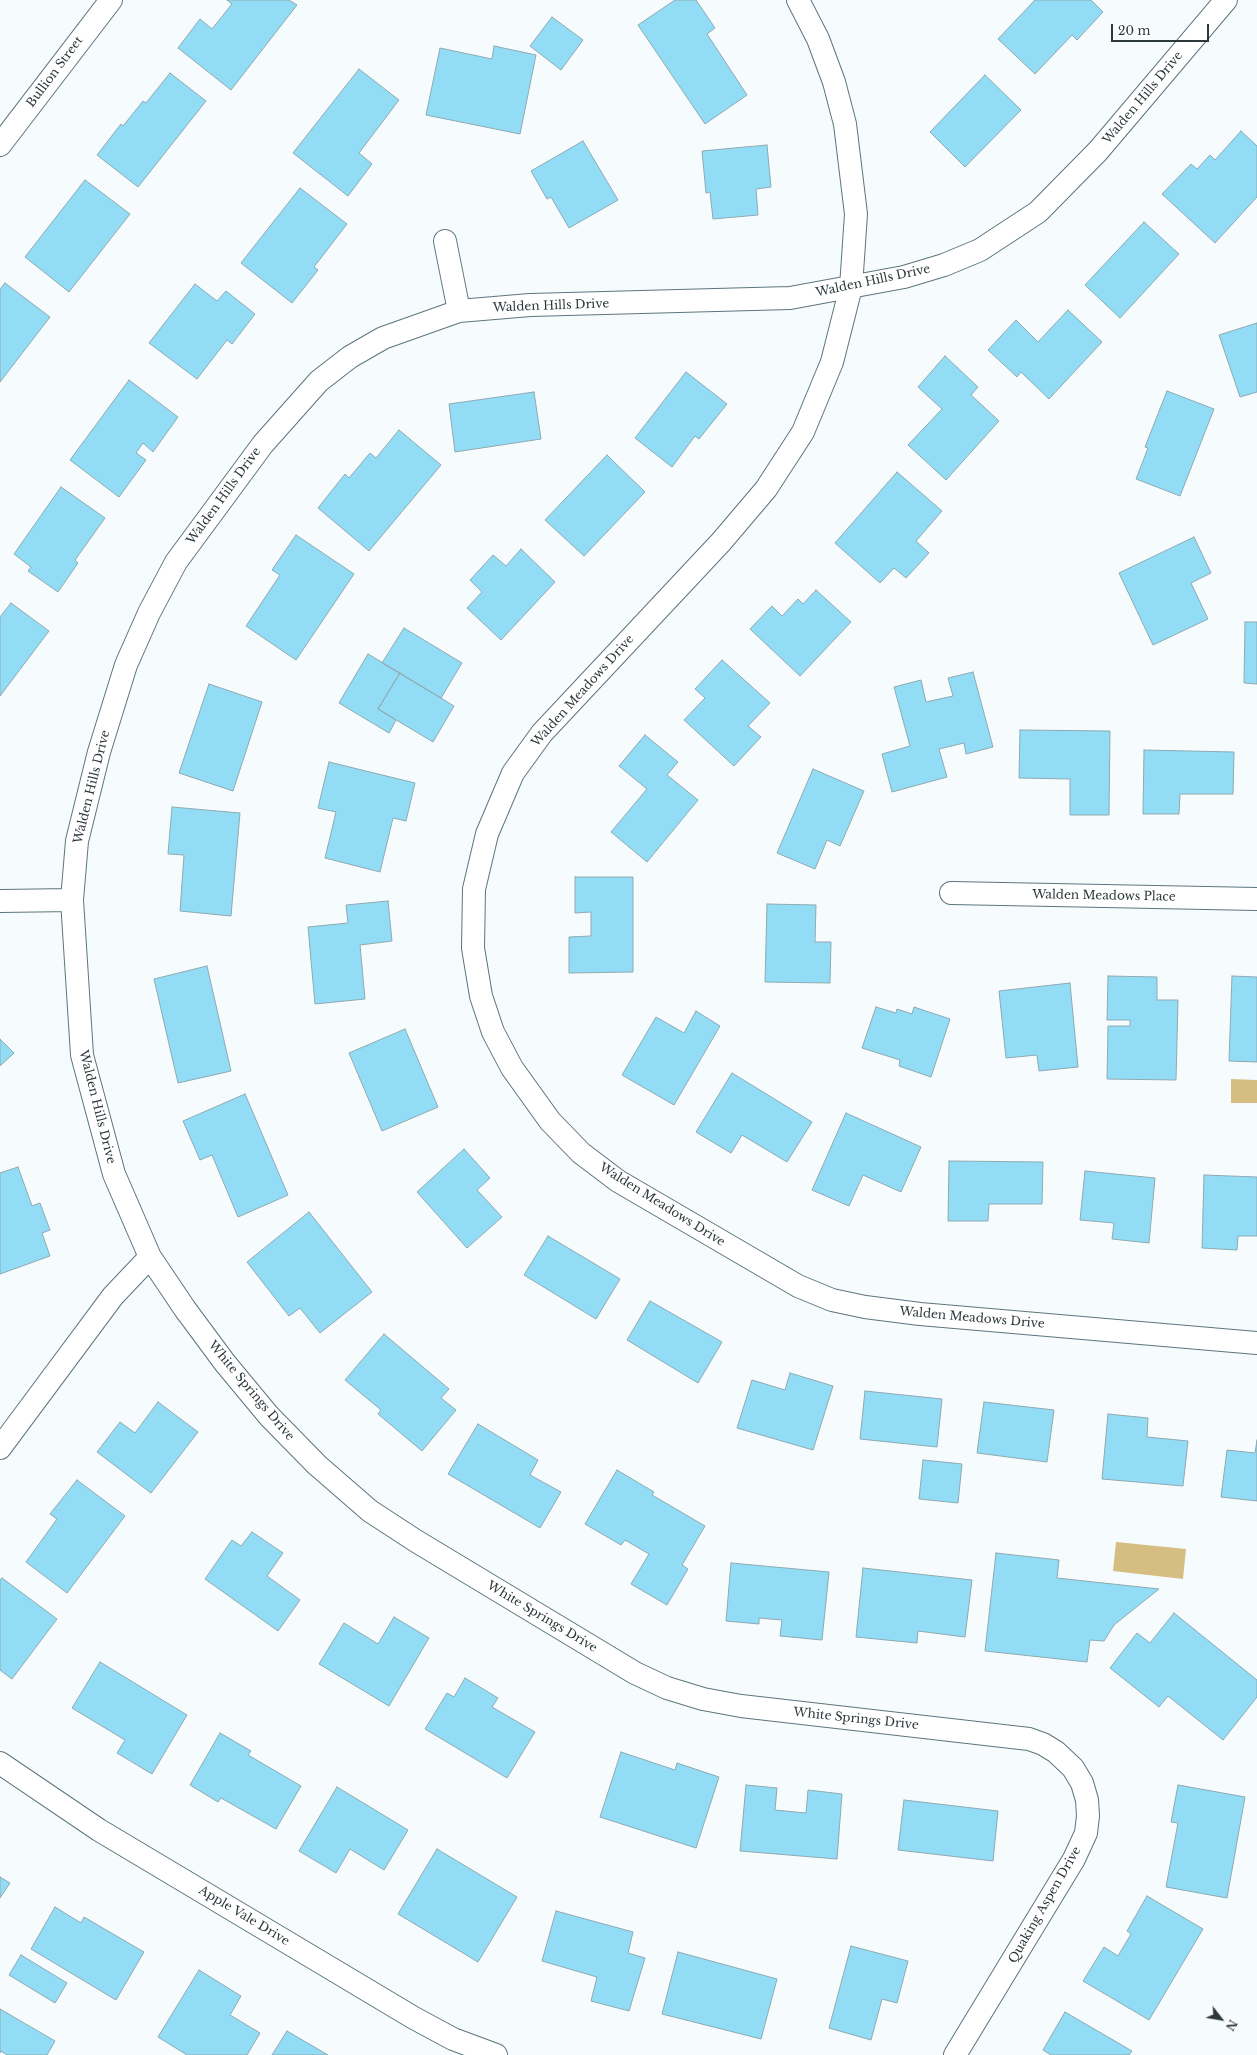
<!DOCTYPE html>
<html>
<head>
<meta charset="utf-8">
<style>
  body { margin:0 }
  #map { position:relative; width:1257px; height:2055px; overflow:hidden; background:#f6fcfd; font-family:"Libre Baskerville",serif }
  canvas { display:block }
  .north { position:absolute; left:1201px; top:1999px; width:40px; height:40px; -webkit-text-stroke:3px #fff; paint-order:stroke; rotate:121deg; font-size:11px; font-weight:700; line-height:16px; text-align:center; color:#2d383b }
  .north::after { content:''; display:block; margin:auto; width:14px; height:18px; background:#2d383b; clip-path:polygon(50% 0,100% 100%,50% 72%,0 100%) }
  .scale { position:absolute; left:1111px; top:24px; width:98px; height:18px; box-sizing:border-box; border:2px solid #2d383b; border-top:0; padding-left:5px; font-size:12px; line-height:14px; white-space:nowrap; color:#2d383b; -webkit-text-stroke:3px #fff; paint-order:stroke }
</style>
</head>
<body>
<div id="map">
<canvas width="1257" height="2055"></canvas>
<div class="north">N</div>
<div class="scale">20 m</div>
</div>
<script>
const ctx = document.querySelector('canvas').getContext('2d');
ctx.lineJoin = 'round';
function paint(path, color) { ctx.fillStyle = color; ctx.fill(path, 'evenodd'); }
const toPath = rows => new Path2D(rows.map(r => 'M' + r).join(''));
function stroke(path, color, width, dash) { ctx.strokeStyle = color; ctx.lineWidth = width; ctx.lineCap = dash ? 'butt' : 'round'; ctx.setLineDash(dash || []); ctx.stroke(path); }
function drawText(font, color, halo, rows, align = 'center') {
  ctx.font = font + ' "Libre Baskerville",serif'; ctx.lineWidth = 3; ctx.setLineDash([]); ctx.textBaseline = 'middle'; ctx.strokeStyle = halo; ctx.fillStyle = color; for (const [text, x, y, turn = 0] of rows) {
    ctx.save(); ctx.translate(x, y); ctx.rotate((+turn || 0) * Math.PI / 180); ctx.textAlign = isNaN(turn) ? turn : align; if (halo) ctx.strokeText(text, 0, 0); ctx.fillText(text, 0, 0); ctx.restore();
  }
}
paint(toPath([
  [1231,1079,1257,1080,1257,1103,1231,1103],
  [1116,1542,1186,1549,1183,1579,1113,1571]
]), '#d6be83');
const building = toPath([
  [227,0,289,0,297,5,231,90,178,48,200,19,212,29,232,4,227,0],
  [675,0,696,0,715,28,707,34,747,95,705,124,638,25,675,0],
  [1035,0,1091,0,1103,12,1077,40,1072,35,1035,74,998,39,1035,0],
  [552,17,583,40,561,70,530,46,552,17],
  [494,46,536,55,520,134,426,115,440,48,492,59,494,46],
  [359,69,399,100,359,153,372,164,348,196,293,153,359,69],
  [170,73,206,101,138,187,97,155,121,124,123,126,143,101,146,103,170,73],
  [985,75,1021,110,965,167,930,132,985,75],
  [1241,131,1257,146,1257,197,1215,243,1162,194,1191,164,1197,169,1210,155,1215,160,1241,131],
  [583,141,618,200,569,228,551,197,547,199,531,171,583,141],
  [767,145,771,187,756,189,758,215,713,219,710,192,706,193,702,151,767,145],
  [85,180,130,214,69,292,25,257,85,180],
  [300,188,347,224,314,267,318,270,292,303,241,263,300,188],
  [1144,222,1179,254,1120,318,1085,285,1144,222],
  [5,283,50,317,0,382,0,289,5,283],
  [195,284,217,301,226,291,255,314,232,344,227,340,197,379,149,343,195,284],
  [1068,310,1102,342,1049,399,1021,372,1017,377,988,350,1016,320,1038,342,1068,310],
  [1257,323,1257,392,1240,397,1219,335,1257,323],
  [945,356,978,387,971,395,999,421,946,480,908,445,942,409,918,387,945,356],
  [686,372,727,404,699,439,695,436,672,467,635,438,686,372],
  [129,380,178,417,153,452,143,443,136,453,146,460,119,497,70,460,129,380],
  [1167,391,1214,409,1180,496,1136,479,1148,448,1145,447,1167,391],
  [534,392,541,439,455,452,449,404,534,392],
  [399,430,441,465,369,551,318,508,345,474,349,478,370,453,376,458,399,430],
  [607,455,645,492,584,556,545,520,607,455],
  [897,472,942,511,916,541,929,553,906,578,894,568,880,583,835,543,897,472],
  [61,487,105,518,75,560,78,563,58,592,28,571,31,567,14,554,61,487],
  [296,535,354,574,296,660,246,626,280,575,272,570,296,535],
  [1194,537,1211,573,1191,583,1208,619,1153,645,1119,573,1194,537],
  [521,549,555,582,501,640,467,608,482,592,470,580,493,555,506,566,521,549],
  [816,590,851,622,800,676,750,629,772,606,782,616,798,599,803,604,816,590],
  [11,603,49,631,0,696,0,617,11,603],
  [1245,622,1257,622,1257,684,1244,683,1245,622],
  [404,628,462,663,441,698,382,663,404,628],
  [368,654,400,673,378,709,396,720,389,733,339,703,368,654],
  [722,660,770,703,748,726,761,737,734,766,684,720,705,698,695,689,722,660],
  [973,672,993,747,966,754,964,743,939,749,947,777,892,792,882,754,910,746,894,687,921,680,926,702,953,696,948,678,973,672],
  [400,673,454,706,433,742,378,709,400,673],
  [209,684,262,702,233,791,179,773,209,684],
  [1020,730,1110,731,1109,815,1070,815,1070,779,1019,778,1020,730],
  [645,735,678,762,667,775,698,800,647,862,611,832,647,789,619,766,645,735],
  [1144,750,1234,752,1233,794,1180,794,1179,814,1143,814,1144,750],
  [329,762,415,783,406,821,393,818,380,872,325,858,336,812,318,808,329,762],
  [813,769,864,791,840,846,827,840,815,869,777,853,813,769],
  [172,807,240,813,231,916,180,911,184,855,168,854,172,807],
  [575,877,633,877,633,972,569,973,569,937,591,936,591,912,575,913,575,877],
  [388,901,392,941,360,945,365,999,315,1004,308,927,348,923,346,905,388,901],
  [767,904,816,905,815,942,831,942,830,983,765,982,767,904],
  [207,966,231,1071,178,1083,154,979,207,966],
  [1108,976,1157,977,1157,1000,1178,1000,1176,1080,1107,1079,1108,1026,1130,1026,1130,1020,1107,1020,1108,976],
  [1232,976,1257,977,1257,1062,1229,1061,1232,976],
  [1070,983,1078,1067,1039,1071,1037,1055,1006,1058,999,991,1070,983],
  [876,1007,896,1013,897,1009,912,1014,914,1007,950,1019,931,1077,899,1066,900,1060,862,1048,876,1007],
  [696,1011,720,1026,674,1105,622,1075,656,1017,684,1033,696,1011],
  [405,1029,438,1107,382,1131,349,1053,405,1029],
  [0,1039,14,1053,0,1066,0,1039],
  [732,1073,812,1122,787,1162,742,1135,731,1153,696,1132,732,1073],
  [245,1094,288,1195,238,1217,212,1155,200,1160,183,1121,245,1094],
  [846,1113,921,1147,901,1192,863,1175,849,1206,812,1190,846,1113],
  [464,1149,490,1178,477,1190,502,1217,467,1248,417,1192,464,1149],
  [949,1161,1043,1162,1042,1204,989,1204,988,1221,948,1221,949,1161],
  [18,1167,32,1206,40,1203,50,1230,42,1233,50,1256,0,1274,0,1173,18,1167],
  [1085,1171,1155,1178,1149,1243,1112,1239,1114,1223,1080,1220,1085,1171],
  [1204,1175,1257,1177,1257,1236,1238,1236,1237,1250,1202,1248,1204,1175],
  [309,1212,372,1292,320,1333,300,1308,289,1316,247,1262,309,1212],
  [548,1236,620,1279,596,1319,524,1275,548,1236],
  [650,1301,722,1342,698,1383,627,1340,650,1301],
  [384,1334,449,1389,441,1398,456,1410,422,1451,378,1414,381,1410,345,1380,384,1334],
  [790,1373,833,1386,813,1450,737,1428,752,1380,785,1390,790,1373],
  [865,1391,942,1399,937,1447,860,1439,865,1391],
  [158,1402,198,1432,151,1493,97,1452,120,1422,135,1433,158,1402],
  [984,1402,1054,1410,1047,1462,977,1453,984,1402],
  [1108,1414,1148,1418,1147,1437,1188,1441,1183,1486,1102,1479,1108,1414],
  [478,1424,538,1460,530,1475,561,1492,540,1528,448,1474,478,1424],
  [1257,1440,1257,1501,1221,1497,1227,1450,1255,1453,1257,1440],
  [923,1460,962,1464,958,1503,919,1499,923,1460],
  [617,1470,654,1492,652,1495,705,1526,682,1565,688,1569,667,1605,631,1584,649,1554,625,1540,621,1545,585,1524,617,1470],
  [77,1480,125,1516,67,1593,26,1562,57,1519,50,1514,77,1480],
  [252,1532,283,1553,267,1576,300,1600,278,1631,205,1579,232,1540,241,1546,252,1532],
  [996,1553,1059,1560,1057,1578,1159,1589,1114,1625,1104,1641,1090,1640,1087,1662,985,1651,996,1553],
  [731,1563,829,1572,822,1640,780,1636,782,1620,759,1618,759,1624,726,1621,731,1563],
  [863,1568,972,1580,965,1637,918,1631,917,1643,856,1637,863,1568],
  [2,1578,57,1619,12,1679,0,1670,0,1580,2,1578],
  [1174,1613,1257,1680,1257,1697,1223,1740,1168,1696,1159,1707,1110,1668,1137,1633,1150,1643,1174,1613],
  [394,1617,429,1638,389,1706,319,1664,344,1623,378,1644,394,1617],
  [100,1662,187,1715,152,1774,117,1753,125,1740,72,1708,100,1662],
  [465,1678,498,1698,492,1707,535,1732,507,1778,425,1729,447,1693,454,1697,465,1678],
  [220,1733,251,1751,248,1755,301,1786,276,1829,221,1798,218,1802,190,1785,220,1733],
  [621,1752,675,1770,677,1763,719,1777,696,1848,600,1817,621,1752],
  [746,1785,777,1788,775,1810,806,1813,808,1790,842,1794,837,1859,740,1851,746,1785],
  [1178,1785,1245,1797,1227,1898,1166,1887,1178,1823,1171,1822,1178,1785],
  [337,1787,408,1830,384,1870,350,1849,336,1873,299,1851,337,1787],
  [904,1800,998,1811,993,1861,898,1850,904,1800],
  [437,1849,517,1897,478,1962,398,1914,437,1849],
  [0,1877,10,1883,0,1898,0,1877],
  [1147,1896,1203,1929,1149,2020,1083,1981,1104,1947,1118,1956,1131,1934,1127,1931,1147,1896],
  [55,1907,81,1923,84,1917,144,1952,116,2000,31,1949,55,1907],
  [556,1911,633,1932,628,1953,645,1958,629,2011,591,2001,597,1977,542,1961,556,1911],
  [851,1946,908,1961,897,2003,882,1999,871,2040,829,2028,851,1946],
  [678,1952,777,1979,761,2039,662,2014,678,1952],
  [21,1955,67,1983,55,2003,9,1975,21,1955],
  [199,1970,241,1996,230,2015,260,2033,247,2055,187,2055,158,2037,199,1970],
  [0,2009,55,2041,47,2055,7,2055,1,2051,0,2053,0,2009],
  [1065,2012,1132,2051,1129,2055,1051,2055,1043,2050,1065,2012],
  [287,2031,328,2055,272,2055,287,2031]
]);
paint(building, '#92ddf5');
stroke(building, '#8ea9b2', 1);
const street = toPath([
  [798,0,818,39,834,82,845,124,856,214,851,287,832,362,803,432,766,489,721,542,542,733,513,773,487,834,474,889,473,948,481,996,493,1032,512,1068,550,1121,581,1153,618,1181,798,1286,832,1300,865,1307,920,1314,1257,1343],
  [445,241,459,311],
  [951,893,1257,899],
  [0,901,72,900],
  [0,1448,113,1296,150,1257],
  [0,1763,99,1830,414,2018,453,2039,496,2055],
  [955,2055,1074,1859,1086,1833,1088,1816,1087,1800,1082,1783,1073,1768,1056,1752,1043,1744,1029,1739,741,1706,703,1699,667,1688,635,1673,416,1541,370,1511,317,1465,269,1416,225,1363,185,1309,150,1257,114,1174,82,1055,72,900,77,841,99,752,126,665,149,613,176,562,263,444,319,381,350,357,383,338,459,311,530,305,790,298,904,277,944,265,980,250,1038,212,1098,151,1226,0]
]);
const secondary = toPath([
  [0,145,111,0]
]);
stroke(street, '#5c757d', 24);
stroke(secondary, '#5c757d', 24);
stroke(street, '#fff', 22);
stroke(secondary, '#fff', 22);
drawText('12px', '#2d383b', '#fff', [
  ["Bullion Street",55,72,-53],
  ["Walden Hills Drive",1143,98,-50],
  ["Walden Hills Drive",873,281,-12],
  ["Walden Hills Drive",551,306,-2],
  ["Walden Hills Drive",224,496,-54],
  ["Walden Meadows Drive",583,691,-48],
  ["Walden Hills Drive",92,787,-76],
  ["Walden Meadows Place",1104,896,1],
  ["Walden Hills Drive",97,1107,76],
  ["Walden Meadows Drive",662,1205,32],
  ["Walden Meadows Drive",972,1318,5],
  ["White Springs Drive",251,1391,50],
  ["White Springs Drive",542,1617,31],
  ["White Springs Drive",856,1719,6],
  ["Quaking Aspen Drive",1045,1905,-60],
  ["Apple Vale Drive",244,1916,31]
]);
</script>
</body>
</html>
